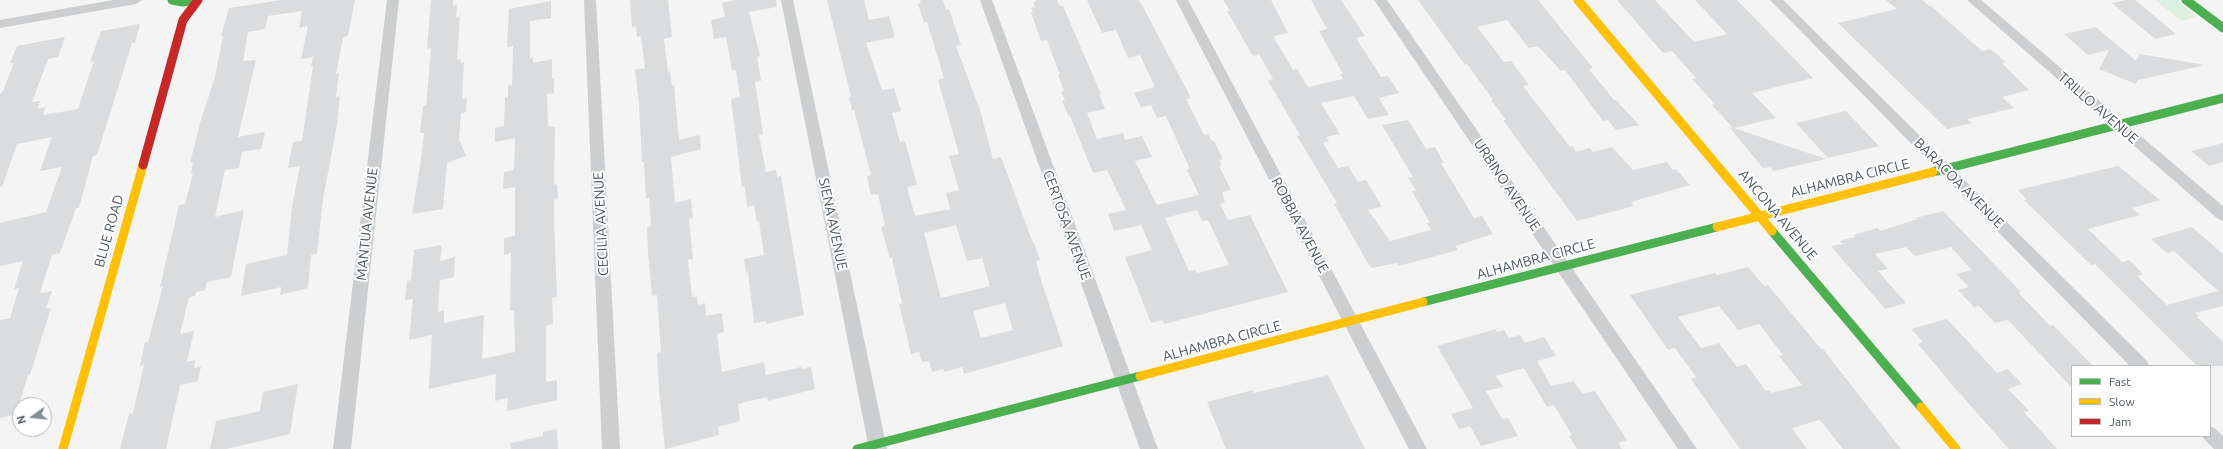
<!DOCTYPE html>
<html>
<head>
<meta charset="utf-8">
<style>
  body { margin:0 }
  #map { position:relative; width:2223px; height:449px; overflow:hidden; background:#f4f4f4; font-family:Ubuntu,sans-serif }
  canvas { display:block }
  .legend { position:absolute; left:2071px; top:365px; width:140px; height:72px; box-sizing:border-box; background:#fff; border:1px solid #b7bcbf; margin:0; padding:5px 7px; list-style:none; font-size:12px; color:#4c585f }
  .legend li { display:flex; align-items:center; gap:8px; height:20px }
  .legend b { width:20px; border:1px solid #b7bcbf }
  .north { position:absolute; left:12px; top:397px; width:40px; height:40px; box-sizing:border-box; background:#fff; border:1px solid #b7bcbf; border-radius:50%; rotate:255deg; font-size:11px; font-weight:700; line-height:16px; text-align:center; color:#4c585f }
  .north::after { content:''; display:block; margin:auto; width:14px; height:18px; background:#878f93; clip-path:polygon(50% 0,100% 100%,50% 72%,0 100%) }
</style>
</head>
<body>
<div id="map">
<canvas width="2223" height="449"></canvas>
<ul class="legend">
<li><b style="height:5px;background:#4caf50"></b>Fast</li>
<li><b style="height:5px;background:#ffc107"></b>Slow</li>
<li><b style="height:5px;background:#c62828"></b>Jam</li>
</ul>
<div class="north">N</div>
</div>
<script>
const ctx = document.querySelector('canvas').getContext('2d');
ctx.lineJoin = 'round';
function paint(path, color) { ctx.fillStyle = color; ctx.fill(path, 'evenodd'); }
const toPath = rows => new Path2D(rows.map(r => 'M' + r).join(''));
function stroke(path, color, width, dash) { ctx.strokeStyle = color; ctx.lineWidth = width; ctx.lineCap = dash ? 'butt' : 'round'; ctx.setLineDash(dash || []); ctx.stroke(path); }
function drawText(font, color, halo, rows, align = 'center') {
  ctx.font = font + ' Ubuntu,sans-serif'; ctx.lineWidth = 4; ctx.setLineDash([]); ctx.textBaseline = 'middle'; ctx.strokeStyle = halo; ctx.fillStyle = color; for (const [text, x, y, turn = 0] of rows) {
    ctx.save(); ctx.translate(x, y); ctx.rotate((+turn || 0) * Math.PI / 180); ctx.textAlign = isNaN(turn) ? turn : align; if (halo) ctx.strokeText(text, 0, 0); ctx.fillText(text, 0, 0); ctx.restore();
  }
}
paint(toPath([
  [2155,0,2178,0,2196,17,2182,21]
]), '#dbf0e1');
paint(toPath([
  [282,0,355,0,348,36,343,37,336,74,339,73,336,97,340,96,337,125,323,199,317,254,311,255,308,288,280,295,281,287,241,296,246,264,287,255,292,207,300,166,288,168,293,142,302,141,313,66,311,66,313,57,301,59,308,26,299,28,302,11,268,16,265,29,248,32,243,61,256,60,238,137,265,132,261,149,242,152,239,168,225,170,215,217,244,210,231,277,207,282,205,290,196,292,195,296,189,297,180,334,194,331,187,362,195,360,194,368,201,366,198,381,180,385,166,449,120,449,129,414,133,413,144,365,140,366,145,342,148,342,163,286,160,287,179,205,185,204,193,173,191,174,193,162,190,163,200,123,215,77,223,36,221,36,229,8],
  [431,0,453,0,453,6,457,5,456,18,460,17,457,60,461,59,460,63,464,62,462,99,467,98,466,112,461,113,459,139,466,156,447,163,443,209,412,214,421,160,424,133,420,133,423,106,426,106,429,73,431,48,427,49],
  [630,0,668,0,672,37,664,39,668,72,670,72,672,86,674,85,679,140,700,135,701,149,671,157,675,203,691,199,693,218,689,219,693,259,688,260,692,297,697,296,698,305,705,303,706,316,722,313,724,332,717,334,722,372,764,362,766,375,801,367,802,369,811,367,815,389,768,401,767,397,738,404,740,421,718,427,719,435,666,449,665,449,659,390,657,353,661,352,657,295,652,296,648,252,647,227,651,226,649,198,646,198,644,162,642,162,639,104,635,70,645,68,641,36,637,37,636,26,632,27],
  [735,0,776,0,777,7,749,12,760,56,757,57,761,81,755,82,763,134,759,135,766,172,776,170,777,177,781,176,804,315,766,324,766,321,754,323,748,272,746,273,744,259,764,255,759,221,757,222,754,205,747,207,745,187,742,187,731,99,740,97,736,70,732,70,726,37,714,39,711,20,725,17,722,3],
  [827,0,864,0,869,20,889,16,895,37,866,43,882,90,894,88,901,111,892,113,900,142,905,141,917,185,907,187,915,216,950,209,946,193,959,190,949,156,959,154,938,80,944,78,927,22,924,23,918,4,921,3,920,0,943,0,946,10,949,9,961,45,956,46,980,110,993,159,1001,157,1033,243,1034,243,1040,260,1036,261,1041,280,1063,346,964,374,962,367,944,372,943,369,932,372,929,361,922,362,919,352,911,354,899,304,902,303,892,258,890,258,881,227,885,226,878,194,871,195,867,176,871,175,854,110,852,110,849,97,851,97],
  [956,225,967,261,982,258,990,286,941,298,924,233],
  [1005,303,1013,330,981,338,973,311],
  [1035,0,1057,0,1060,6,1063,6,1101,94,1099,94,1105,109,1087,113,1097,139,1123,133,1125,140,1142,136,1152,157,1135,161,1157,205,1199,195,1187,170,1189,169,1189,167,1166,116,1157,118,1151,105,1141,107,1134,93,1155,87,1140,55,1128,58,1116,30,1102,33,1087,0,1138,0,1141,3,1191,98,1186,99,1204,135,1208,134,1212,141,1214,141,1223,159,1219,160,1222,165,1219,166,1231,190,1222,192,1225,202,1220,204,1228,220,1250,215,1288,292,1164,324,1162,320,1151,323,1125,257,1152,250,1141,225,1114,231,1108,214,1126,210,1107,170,1093,173,1070,116,1069,117,1062,101,1065,100,1061,92,1064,91,1058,75,1060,75,1047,40,1041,41,1031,13,1033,12,1031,8,1035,7,1033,2,1036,2],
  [1197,210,1202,221,1208,220,1229,265,1197,273,1195,270,1189,271,1165,218],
  [1223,0,1271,0,1288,33,1273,36,1293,70,1297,69,1308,87,1343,79,1340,74,1343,74,1319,31,1327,29,1311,0,1341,0,1365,36,1356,38,1381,77,1388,76,1399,93,1379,98,1389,115,1368,119,1354,96,1321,103,1340,134,1326,137,1329,141,1323,143,1338,168,1348,166,1358,182,1366,180,1382,207,1368,210,1390,241,1431,230,1427,223,1430,223,1412,191,1416,190,1408,178,1413,177,1382,125,1408,120,1426,149,1435,147,1444,163,1441,163,1474,218,1482,216,1493,234,1455,246,1458,250,1399,266,1397,263,1372,268,1369,265,1334,204,1337,203,1297,136,1300,135,1268,81,1273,79,1259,54,1253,56,1227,11,1230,11],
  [1418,0,1538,0,1593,68,1589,69,1614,100,1616,100,1639,125,1616,130,1608,120,1603,121,1565,70,1561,71,1538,46,1529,48,1507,20,1477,27,1504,62,1511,61,1529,85,1523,86,1570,147,1572,146,1576,152,1590,148,1593,152,1612,147,1633,170,1667,162,1673,170,1676,169,1690,185,1631,202,1634,206,1577,221,1503,120,1506,120,1491,100,1493,100,1467,64,1465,65],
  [1617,0,1655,0,1694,42,1727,34,1695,0,1737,0,1813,78,1752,93,1776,118,1734,128,1826,159,1774,171,1770,167,1763,168,1729,127,1733,128,1712,105,1715,104,1692,79,1696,78,1672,51,1663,53],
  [1886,0,1922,0,1929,6,1931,6,1982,51,1990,49,2006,62,2002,63,2029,90,2002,97,2014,108,1967,119,1972,123,1947,129,1838,23,1897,9],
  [2126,0,2135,0,2176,34,2155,39,2112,3],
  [551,1,551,18,530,21,530,58,533,57,533,63,552,59,552,78,554,78,554,93,547,94,548,126,555,127,554,185,557,184,558,199,554,200,554,220,557,297,552,298,553,324,546,326,546,382,557,380,557,400,507,411,508,398,495,401,496,374,429,389,432,335,409,340,413,299,405,300,407,281,411,280,414,250,442,245,440,261,455,257,454,277,440,280,438,312,444,310,444,323,484,315,482,359,515,352,514,310,510,311,511,253,504,255,504,238,515,236,515,187,503,189,504,172,514,170,515,138,495,142,495,128,504,126,505,98,508,97,508,86,512,85,513,46,507,47,509,9],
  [140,24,135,43,132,43,97,155,93,156,79,208,76,208,60,253,52,255,40,293,52,291,46,308,51,308,30,375,28,375,16,414,0,418,0,320,10,318,19,288,14,289,23,261,0,266,0,223,46,212,62,167,40,171,52,137,17,144,2,187,0,186,0,94,2,93,14,63,10,63,17,46,65,37,58,57,48,59,32,102,40,101,37,109,46,107,43,115,78,109,94,61,90,62,101,31],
  [2096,27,2136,61,2140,54,2205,65,2138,80,2136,84,2099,69,2109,50,2088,55,2064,34],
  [1846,111,1879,146,1828,158,1796,123],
  [2223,143,2223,162,2209,166,2191,151],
  [2118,166,2160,200,2132,208,2140,215,2088,229,2122,262,2129,260,2143,274,2137,276,2167,305,2218,291,2174,251,2167,253,2151,239,2192,227,2223,254,2223,306,2195,313,2199,316,2197,317,2223,342,2223,366,2197,366,2095,264,2091,265,2024,200,2027,200,2018,190],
  [1943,211,2021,292,2018,292,2050,326,2053,325,2093,366,2072,366,2072,388,2008,320,1995,323,1979,306,1974,307,1958,290,1969,287,1956,274,1972,270,1951,247,1915,256,1906,247,1875,254,1888,269,1878,271,1906,303,1885,309,1831,246,1843,244,1840,241,1855,237,1853,235,1878,228,1880,231,1918,219,1915,218],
  [1748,267,1764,286,1768,285,1821,349,1823,349,1901,449,1843,449,1820,420,1792,428,1807,449,1740,449,1691,379,1696,377,1675,348,1668,350,1630,295,1715,273,1717,275],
  [1719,306,1738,330,1759,324,1783,355,1779,356,1802,385,1772,393,1770,390,1766,391,1746,364,1737,367,1719,343,1701,348,1678,317],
  [1947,319,1997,373,2008,369,2022,384,2008,389,2029,411,2024,412,2057,449,2009,449,1954,387,1918,344,1923,342,1911,329],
  [1496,329,1497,332,1504,330,1509,338,1520,335,1525,343,1544,337,1556,356,1537,361,1551,386,1574,381,1582,394,1595,391,1627,440,1618,443,1622,449,1577,449,1569,436,1572,435,1554,405,1547,407,1524,368,1496,376,1503,387,1486,391,1502,419,1508,418,1518,436,1481,446,1470,426,1459,429,1451,414,1473,408,1437,346],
  [1328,375,1365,449,1226,449,1207,402,1253,390,1254,393],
  [298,384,290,434,226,449,210,449,216,421,260,411,263,392],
  [557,429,558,449,511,449,510,443,543,436,543,432]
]), '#dbdcdd');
paint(toPath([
  [113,0,142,0,136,4,0,28,0,20,113,0],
  [387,0,399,0,351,449,333,449,387,0],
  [584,0,596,0,620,449,602,449,584,0],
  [781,0,793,0,887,449,869,449,781,0],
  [980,0,992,0,1158,449,1140,449,980,0],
  [1176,0,1188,0,1427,449,1409,449,1176,0],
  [1374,0,1387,0,1697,449,1678,449,1374,0],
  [1770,0,1783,0,2147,361,2149,366,2130,366,1770,0],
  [1967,0,1981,0,2223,206,2223,221,2218,219,1967,0],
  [2210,426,2216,429,2223,436,2223,449,2214,449,2204,439,2202,436,2210,436,2210,426]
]), '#cccecf');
stroke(toPath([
  [172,0,183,2,194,0],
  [2186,0,2223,28],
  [1933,172,2223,98],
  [1772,231,1921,407],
  [1423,302,1717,227],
  [857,449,1140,376]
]), '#4caf50', 9);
stroke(toPath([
  [1578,0,1772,231],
  [1717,227,1933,172],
  [1140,376,1423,302],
  [1921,407,1956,449],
  [63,449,143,165]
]), '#ffc107', 9);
stroke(toPath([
  [143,165,183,20,198,0]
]), '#c62828', 9);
drawText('14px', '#4c585f', '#fff', [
  ["TRILLO AVENUE",2098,108,41],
  ["ALHAMBRA CIRCLE",1850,178,-14],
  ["BARACOA AVENUE",1959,183,45],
  ["URBINO AVENUE",1507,185,56],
  ["ANCONA AVENUE",1778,215,50],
  ["MANTUA AVENUE",367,224,-84],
  ["CECILIA AVENUE",601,224,-93],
  ["SIENA AVENUE",833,224,78],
  ["CERTOSA AVENUE",1067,225,70],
  ["ROBBIA AVENUE",1300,225,62],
  ["BLUE ROAD",109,231,-74],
  ["ALHAMBRA CIRCLE",1536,259,-15],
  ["ALHAMBRA CIRCLE",1222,341,-15]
]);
</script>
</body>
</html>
